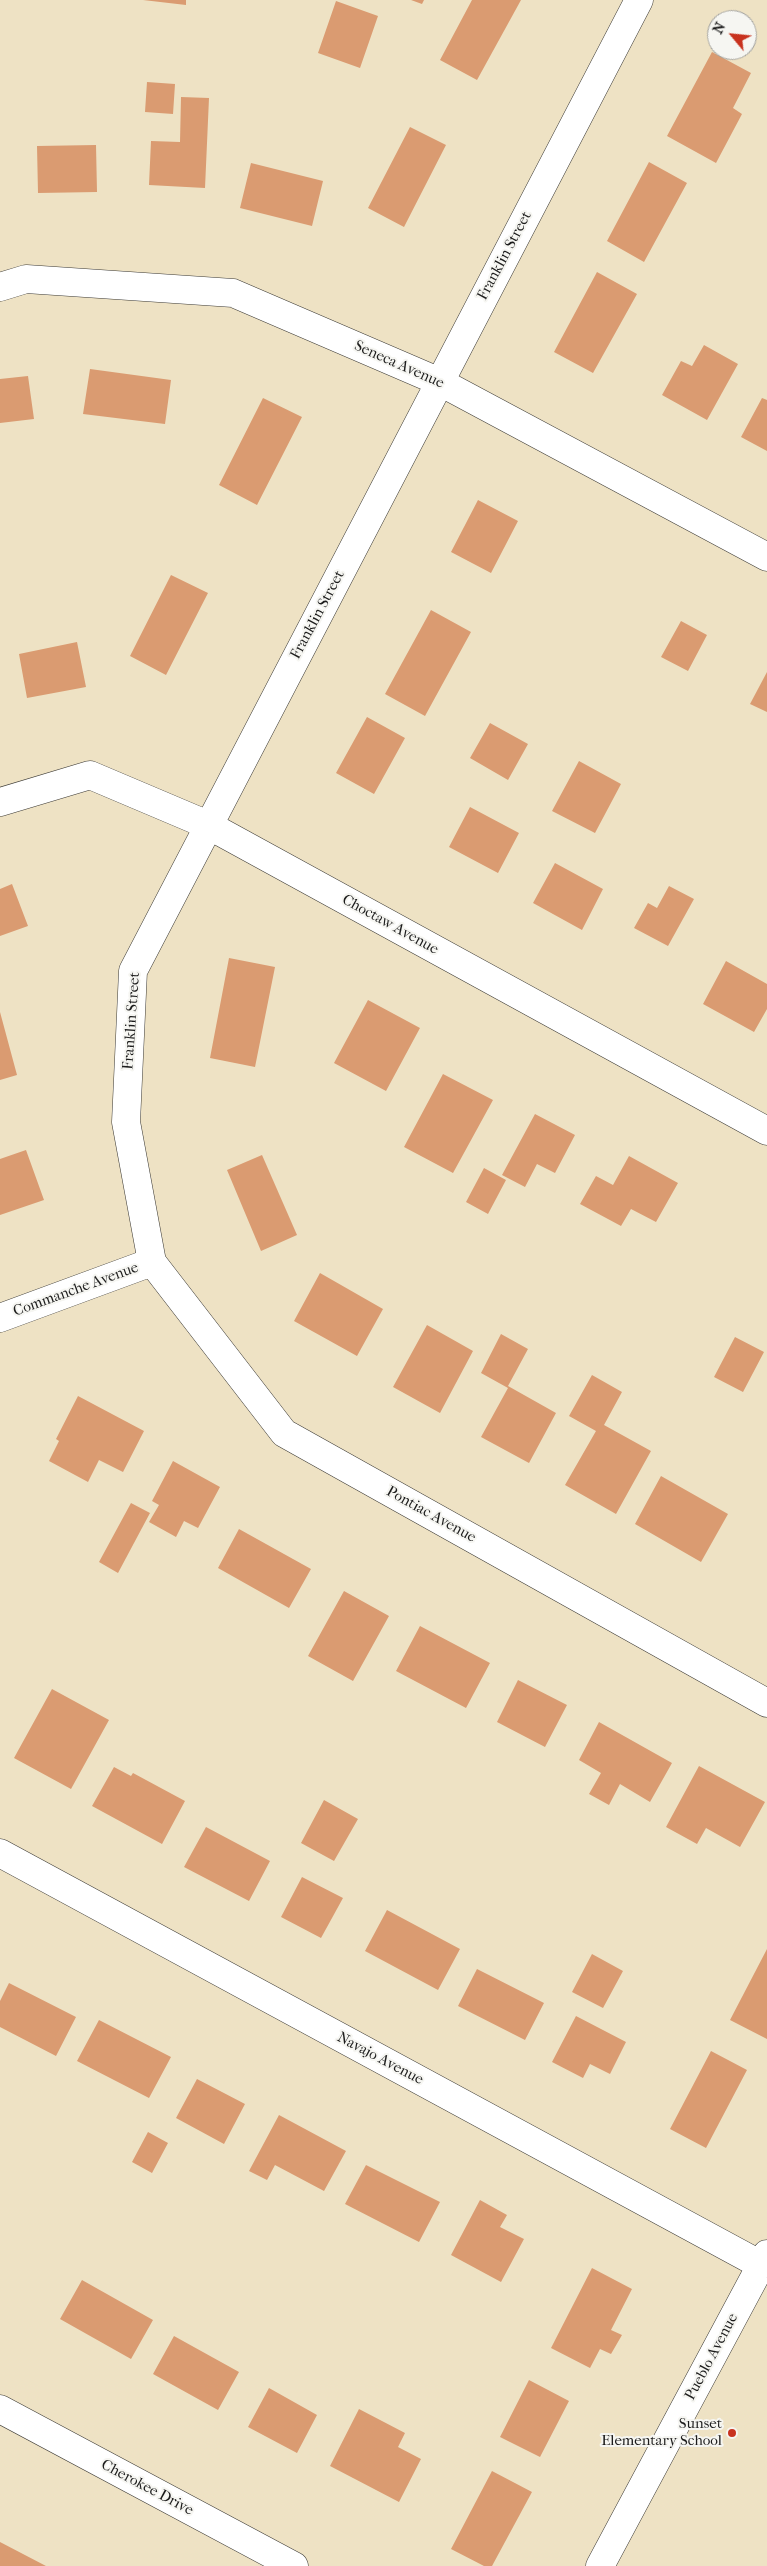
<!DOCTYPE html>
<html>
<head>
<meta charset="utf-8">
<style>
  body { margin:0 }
  #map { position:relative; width:767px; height:2566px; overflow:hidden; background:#eee2c4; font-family:"IM FELL French Canon",serif }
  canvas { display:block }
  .north { position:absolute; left:707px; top:10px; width:50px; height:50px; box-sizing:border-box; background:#f6f6f2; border:1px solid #9f9f9c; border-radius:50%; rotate:298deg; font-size:14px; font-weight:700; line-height:20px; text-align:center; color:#1c1c1c }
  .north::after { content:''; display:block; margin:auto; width:18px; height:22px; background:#c8321e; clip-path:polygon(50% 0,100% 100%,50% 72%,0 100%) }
</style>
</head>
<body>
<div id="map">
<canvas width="767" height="2566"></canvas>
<div class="north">N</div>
</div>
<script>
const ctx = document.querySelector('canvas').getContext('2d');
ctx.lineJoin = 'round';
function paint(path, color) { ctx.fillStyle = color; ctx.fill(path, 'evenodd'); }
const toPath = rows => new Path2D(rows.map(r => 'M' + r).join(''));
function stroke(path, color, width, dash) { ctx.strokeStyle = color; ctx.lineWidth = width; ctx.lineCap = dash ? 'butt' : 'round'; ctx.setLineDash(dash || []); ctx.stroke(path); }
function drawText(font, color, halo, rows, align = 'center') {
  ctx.font = font + ' "IM FELL French Canon",serif'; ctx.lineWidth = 4; ctx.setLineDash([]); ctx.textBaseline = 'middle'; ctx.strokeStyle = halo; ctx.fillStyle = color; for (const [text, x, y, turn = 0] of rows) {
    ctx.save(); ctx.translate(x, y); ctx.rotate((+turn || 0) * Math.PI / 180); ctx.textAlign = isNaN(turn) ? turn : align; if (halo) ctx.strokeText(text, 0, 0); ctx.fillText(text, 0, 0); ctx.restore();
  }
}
paint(toPath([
  [143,0,186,0,186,5],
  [411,0,424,0,422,4],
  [472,0,521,0,477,80,440,60],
  [336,1,378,16,360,68,318,53],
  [712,52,751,73,733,108,742,114,716,163,667,136],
  [147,82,175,84,173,114,145,112],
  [181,97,209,98,205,188,149,185,151,141,180,142],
  [410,127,446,145,404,227,368,208],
  [96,145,97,192,38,193,37,146],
  [649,162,687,183,644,262,607,241],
  [251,163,323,181,312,226,240,208],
  [597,272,637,294,593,373,554,352],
  [704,345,738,364,707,420,662,395,681,361,692,366],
  [90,369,171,380,165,424,83,414],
  [28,376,34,419,0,423,0,379],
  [263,398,302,417,257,505,219,485],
  [762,398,767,400,767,451,741,437],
  [478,500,518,521,491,573,451,552],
  [171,575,208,593,166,675,130,656],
  [431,610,471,632,425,716,385,694],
  [681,621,707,635,688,671,661,657],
  [77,642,86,687,27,698,19,654],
  [767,672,767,712,750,704],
  [367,717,405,738,374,794,336,773],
  [490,723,528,744,508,780,470,758],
  [579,761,621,784,595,833,552,811],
  [470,807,519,833,498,873,449,847],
  [555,863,603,889,582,930,533,903],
  [12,884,28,926,0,936,0,889],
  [669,886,694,899,668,946,634,928,648,903,657,908],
  [229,958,275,967,255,1067,210,1058],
  [726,961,767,984,767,1009,754,1032,703,1004],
  [368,1000,420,1028,386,1091,334,1063],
  [0,1012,17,1075,0,1080],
  [443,1074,493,1100,453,1173,404,1147],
  [535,1114,575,1135,555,1173,537,1164,525,1187,502,1175],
  [26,1150,44,1200,0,1215,0,1159],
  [262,1155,297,1235,261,1251,227,1170],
  [629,1156,678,1183,656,1222,631,1209,621,1226,580,1204,596,1176,613,1185],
  [484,1168,506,1180,488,1214,466,1202],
  [320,1273,383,1309,357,1356,294,1321],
  [427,1325,473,1351,440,1413,393,1387],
  [501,1334,528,1349,508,1386,556,1413,529,1463,481,1437,508,1388,481,1373],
  [735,1337,764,1352,743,1392,714,1377],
  [592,1375,622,1392,604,1425,651,1451,616,1514,565,1485,596,1431,569,1416],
  [78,1396,144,1431,123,1472,99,1460,88,1482,49,1461,59,1441,56,1439],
  [173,1461,220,1487,198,1528,184,1521,176,1537,149,1522,159,1505,152,1501],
  [661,1476,728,1514,701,1562,635,1524],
  [131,1503,150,1513,118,1573,99,1562],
  [239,1529,311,1569,289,1608,218,1568],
  [344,1591,389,1616,353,1681,308,1656],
  [420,1626,490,1663,466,1708,396,1671],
  [518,1680,567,1705,545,1747,497,1722],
  [52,1689,109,1720,71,1789,14,1758],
  [599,1722,672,1763,650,1802,620,1784,609,1805,589,1794,601,1773,579,1760],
  [699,1766,765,1802,740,1847,706,1828,697,1844,666,1827],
  [114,1767,131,1776,133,1773,185,1801,162,1844,92,1806],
  [324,1800,358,1819,334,1861,301,1843],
  [206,1827,270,1861,249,1901,184,1867],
  [302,1877,343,1898,321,1938,281,1917],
  [387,1910,460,1949,438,1990,365,1951],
  [767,1949,767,2039,730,2020],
  [592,1954,623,1971,603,2008,572,1992],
  [477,1969,544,2003,525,2040,458,2006],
  [9,1983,76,2017,56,2056,0,2027,0,2001],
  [576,2016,626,2042,610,2074,590,2064,583,2078,552,2062],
  [99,2020,171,2057,149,2098,77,2061],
  [711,2051,747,2070,706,2148,670,2129],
  [197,2079,245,2104,224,2144,176,2118],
  [279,2115,346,2151,324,2191,275,2165,267,2180,249,2171],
  [148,2132,168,2143,152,2173,132,2162],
  [366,2165,440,2202,419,2242,345,2204],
  [480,2200,507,2215,500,2227,524,2239,501,2282,451,2255],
  [592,2268,632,2289,611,2330,622,2335,611,2354,600,2349,590,2368,551,2348],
  [82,2280,153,2320,131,2359,60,2319],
  [174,2336,239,2372,218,2410,153,2374],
  [529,2380,569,2401,540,2457,500,2437],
  [269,2388,317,2415,297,2453,248,2427],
  [359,2409,405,2433,398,2447,421,2459,399,2502,330,2466],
  [492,2471,532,2492,492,2566,484,2566,451,2549],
  [0,2542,46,2566,0,2566]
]), '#da9b71');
const street = toPath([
  [639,0,133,971,126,1122,152,1262,284,1433,767,1703],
  [0,287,26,279,233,293,440,382,767,557],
  [0,802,90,775,208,825,767,1131],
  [0,1318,152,1262],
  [0,1853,761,2265],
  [600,2566,767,2254]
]);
const secondary = toPath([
  [0,2409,294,2566]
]);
stroke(street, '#3c3a35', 29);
stroke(secondary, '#3c3a35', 29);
stroke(street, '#fff', 28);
stroke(secondary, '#fff', 28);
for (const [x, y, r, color] of [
  [732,2433,5,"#c8321e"]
]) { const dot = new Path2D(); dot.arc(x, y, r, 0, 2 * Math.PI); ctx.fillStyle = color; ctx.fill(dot); stroke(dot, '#f6f6f2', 2); }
drawText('15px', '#1c1c1c', '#f6f6f2', [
  ["Franklin Street",505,256,-62],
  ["Seneca Avenue",399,365,24],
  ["Franklin Street",318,615,-62],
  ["Choctaw Avenue",390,925,29],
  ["Franklin Street",132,1021,-86],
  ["Commanche Avenue",76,1290,-20],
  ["Pontiac Avenue",431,1515,29],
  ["Navajo Avenue",380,2059,28],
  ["Pueblo Avenue",712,2357,-62],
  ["Cherokee Drive",147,2488,28]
]);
drawText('15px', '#1c1c1c', '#f6f6f2', [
  ["Sunset",722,2424],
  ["Elementary School",722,2441]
], 'right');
</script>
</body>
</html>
